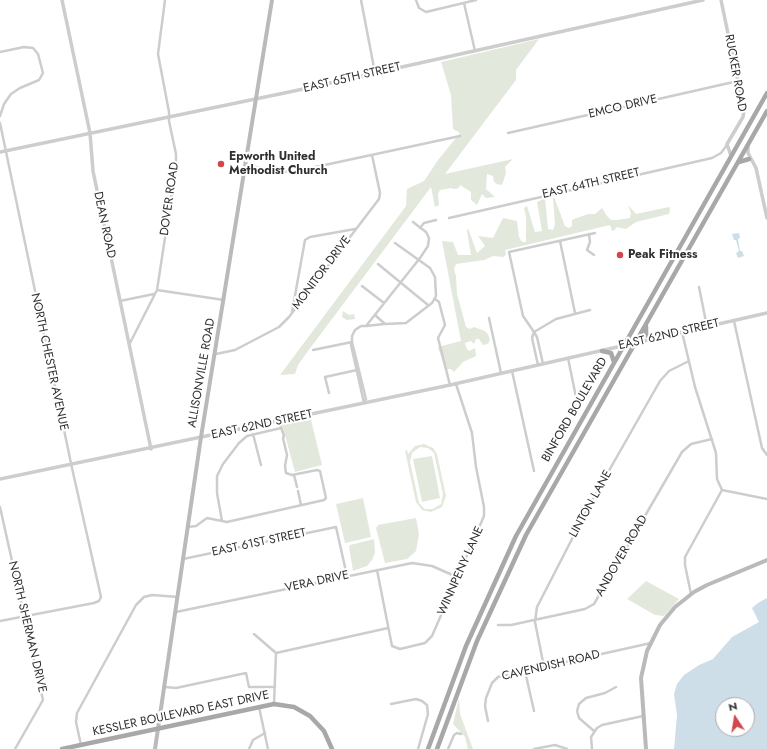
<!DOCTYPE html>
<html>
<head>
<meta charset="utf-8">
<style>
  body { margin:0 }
  #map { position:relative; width:767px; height:749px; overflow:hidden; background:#fff; font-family:Jost,sans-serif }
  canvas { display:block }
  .north { position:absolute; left:715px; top:697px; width:40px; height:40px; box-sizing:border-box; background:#fff; border:1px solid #acacac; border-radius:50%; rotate:348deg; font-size:11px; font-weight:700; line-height:16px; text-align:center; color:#303030 }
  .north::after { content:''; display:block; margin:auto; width:14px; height:18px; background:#d3464d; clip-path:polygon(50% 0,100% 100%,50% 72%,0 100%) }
</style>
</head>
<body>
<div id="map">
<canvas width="767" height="749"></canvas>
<div class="north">N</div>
</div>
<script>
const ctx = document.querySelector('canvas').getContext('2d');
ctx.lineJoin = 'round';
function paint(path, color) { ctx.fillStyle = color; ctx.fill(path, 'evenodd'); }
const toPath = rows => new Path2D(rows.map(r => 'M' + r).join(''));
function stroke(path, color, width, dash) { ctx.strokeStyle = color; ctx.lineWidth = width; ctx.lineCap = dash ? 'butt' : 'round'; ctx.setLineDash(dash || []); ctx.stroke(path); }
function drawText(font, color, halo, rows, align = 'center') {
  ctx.font = font + ' Jost,sans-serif'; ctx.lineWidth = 4; ctx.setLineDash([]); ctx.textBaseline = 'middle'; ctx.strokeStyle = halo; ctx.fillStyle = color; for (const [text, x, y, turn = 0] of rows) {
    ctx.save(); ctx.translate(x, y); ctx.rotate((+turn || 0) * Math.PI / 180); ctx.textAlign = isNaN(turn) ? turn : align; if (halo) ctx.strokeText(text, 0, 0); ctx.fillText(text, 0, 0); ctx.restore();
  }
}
paint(toPath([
  [539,39,516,70,516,80,445,174,513,159,505,167,506,173,502,185,497,184,494,182,493,176,487,174,486,189,495,197,486,198,482,194,477,205,471,200,471,192,460,185,459,188,454,189,451,188,440,190,438,194,439,205,435,207,431,187,308,351,298,365,295,374,280,375,406,206,407,189,424,181,438,160,460,133,453,129,451,95,441,62],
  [554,197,565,226,569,228,572,226,572,220,574,219,588,214,595,214,602,208,607,216,611,220,617,220,630,218,631,213,628,205,636,214,669,207,670,209,669,214,636,222,626,229,616,227,615,230,612,231,610,225,505,250,506,255,503,257,493,256,484,260,456,264,454,269,456,276,457,294,466,327,470,329,474,327,485,331,488,334,490,340,488,344,483,345,479,339,476,339,474,344,471,341,465,343,467,349,469,351,475,348,476,356,463,362,454,372,451,369,445,369,438,347,461,341,442,241,453,242,458,255,471,255,467,231,468,228,477,253,485,246,478,236,493,238,503,218,517,221,519,237,522,242,526,242,526,217,524,208,527,206,535,232,542,231,537,202,545,198,548,229,553,230,555,224,553,199],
  [343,311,349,315,354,314,355,319,347,320,342,317],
  [311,420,322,465,295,472,282,424],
  [424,444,433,448,437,454,446,496,442,507,431,512,422,510,416,502,405,451,407,450,408,454,415,446],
  [420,447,428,448,434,453,443,494,441,504,433,509,425,509,419,503,410,462,412,453],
  [432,456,440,498,422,502,413,459],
  [363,498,371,537,345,543,336,504],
  [416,518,419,534,416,551,407,559,385,563,376,528,378,525],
  [374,539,375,553,372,560,367,566,353,571,349,547,350,545],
  [646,581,679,599,664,616,655,615,627,599],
  [459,698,460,714,473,749,468,749,465,737,453,724]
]), '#e3e8dd');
paint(toPath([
  [739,233,740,238,738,239,740,251,742,251,744,256,738,258,736,253,739,251,736,240,734,240,732,234],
  [767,598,767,749,674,749,677,715,674,694,677,684,684,675,699,665,713,659,732,637,759,622,752,608,758,603],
  [723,705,747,705,747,729,723,729]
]), '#cedee9');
stroke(toPath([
  [361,0,375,73],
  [416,0,419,8,426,12,476,0],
  [464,3,475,51],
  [0,52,24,47,33,48,38,54,43,73,39,80,20,88,11,94,4,104,0,116],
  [0,123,72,468,101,597,99,601,94,603,0,621],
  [508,133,738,81],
  [246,165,275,171,292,172,460,136],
  [449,218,712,158,721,153,727,145],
  [420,228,424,223,436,220],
  [589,234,590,242,587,250,594,255],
  [560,241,575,313],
  [378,264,428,305],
  [362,286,384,303],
  [699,287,707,327],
  [157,290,224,300],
  [435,299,439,302,445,325,438,338,450,385],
  [120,301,154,294],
  [590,310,556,319,534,332,523,316,509,252,595,233],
  [292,312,305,240,310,237,355,229],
  [375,315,385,324,406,323,432,303,436,296,435,277,430,268,395,243],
  [489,318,501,373],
  [734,321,762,448,767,455],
  [366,326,384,324],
  [682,332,695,387,716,453,717,479,722,490,685,557,685,565,691,594],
  [352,342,366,399,364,403,351,345,352,342],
  [129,345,157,290,176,166,176,154,169,121,169,112,158,54,165,0],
  [313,350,352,342,352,336,355,330,361,326,366,326,420,258,428,246,429,238,426,232,413,222],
  [216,354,235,350,279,327,289,317,379,199,380,193,372,155],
  [568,358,577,402],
  [538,365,532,338,534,332,537,337,543,364],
  [512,371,534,471],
  [329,393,325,377,357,370],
  [253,434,261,465],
  [294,475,297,487],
  [722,490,767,499],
  [298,491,301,505],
  [0,507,43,700,15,749],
  [222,521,217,493,217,476,223,464,239,443,247,436,281,428],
  [188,527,196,526,207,518,227,522,324,500,326,498,320,471,317,470,292,475,286,473,285,466,287,455,283,438,284,436,279,421],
  [183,559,336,527,347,576],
  [377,570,392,646,400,649,425,643,432,636,484,516,484,507,476,467,472,433,456,384],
  [176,612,412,563,432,566,457,577],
  [498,625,511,625,585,609,594,604,682,452,691,444,712,439],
  [254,634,276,653],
  [276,653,388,628],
  [544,667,535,622,537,607,590,504,660,381,669,371,689,361],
  [525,671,534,711],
  [165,687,176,688,246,673,249,687,275,687],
  [274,704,276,653],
  [391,704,416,699,422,701,427,705,428,714,418,749],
  [259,707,268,749],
  [488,721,485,706,486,698,492,683,498,677,651,643],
  [594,731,579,718,577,711,579,704,586,698,605,693,616,687],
  [81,745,76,722,77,713,136,605,144,597,152,595,178,597],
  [249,749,253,740,265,733],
  [448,749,454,735,457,733,461,734],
  [534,749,555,745,567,749],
  [592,749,591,737,597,728,602,725,643,716]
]), '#cdcdcd', 2.5);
stroke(toPath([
  [62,0,90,133,93,171,151,449],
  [721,0,744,110,743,117,727,144,731,156],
  [748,146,748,153,756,168,767,218],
  [0,152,294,91,703,0],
  [0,479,450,385,767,313]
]), '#cdcdcd', 3.5);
stroke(toPath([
  [155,749,201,437,272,0],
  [646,749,641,678,647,651,660,625,675,607,694,592,707,585,767,560]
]), '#bababa', 4);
stroke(toPath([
  [739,162,749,159],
  [646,326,646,335,654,339],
  [602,351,611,353,614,362],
  [62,749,274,704,294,707,310,716,324,731,332,749],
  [428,749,466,646,516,536,767,93],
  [437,749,477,641,526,535,767,111]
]), '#a8a8a8', 4.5);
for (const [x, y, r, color] of [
  [221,164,4,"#d3464d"],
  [620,255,4,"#d3464d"]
]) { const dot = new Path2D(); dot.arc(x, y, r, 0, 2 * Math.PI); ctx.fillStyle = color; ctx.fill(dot); stroke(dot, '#fff', 1.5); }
drawText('12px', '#303030', '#fff', [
  ["RUCKER ROAD",735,73,80],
  ["EAST 65TH STREET",352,78,-13],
  ["EMCO DRIVE",623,107,-13],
  ["EAST 64TH STREET",591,184,-13],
  ["DOVER ROAD",170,199,-82],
  ["DEAN ROAD",104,225,78],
  ["MONITOR DRIVE",322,273,-53],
  ["EAST 62ND STREET",669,335,-13],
  ["NORTH CHESTER AVENUE",49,362,78],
  ["ALLISONVILLE ROAD",202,373,-80],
  ["BINFORD BOULEVARD",575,410,-60],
  ["EAST 62ND STREET",262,425,-12],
  ["LINTON LANE",591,504,-61],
  ["EAST 61ST STREET",259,543,-12],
  ["ANDOVER ROAD",622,556,-60],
  ["WINNPENY LANE",461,571,-66],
  ["VERA DRIVE",317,582,-12],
  ["NORTH SHERMAN DRIVE",27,627,77],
  ["CAVENDISH ROAD",551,666,-13],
  ["KESSLER BOULEVARD EAST DRIVE",181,714,-12]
]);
drawText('bold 12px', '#303030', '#fff', [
  ["Epworth United",229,157],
  ["Methodist Church",229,171],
  ["Peak Fitness",628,255]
], 'left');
</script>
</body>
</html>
